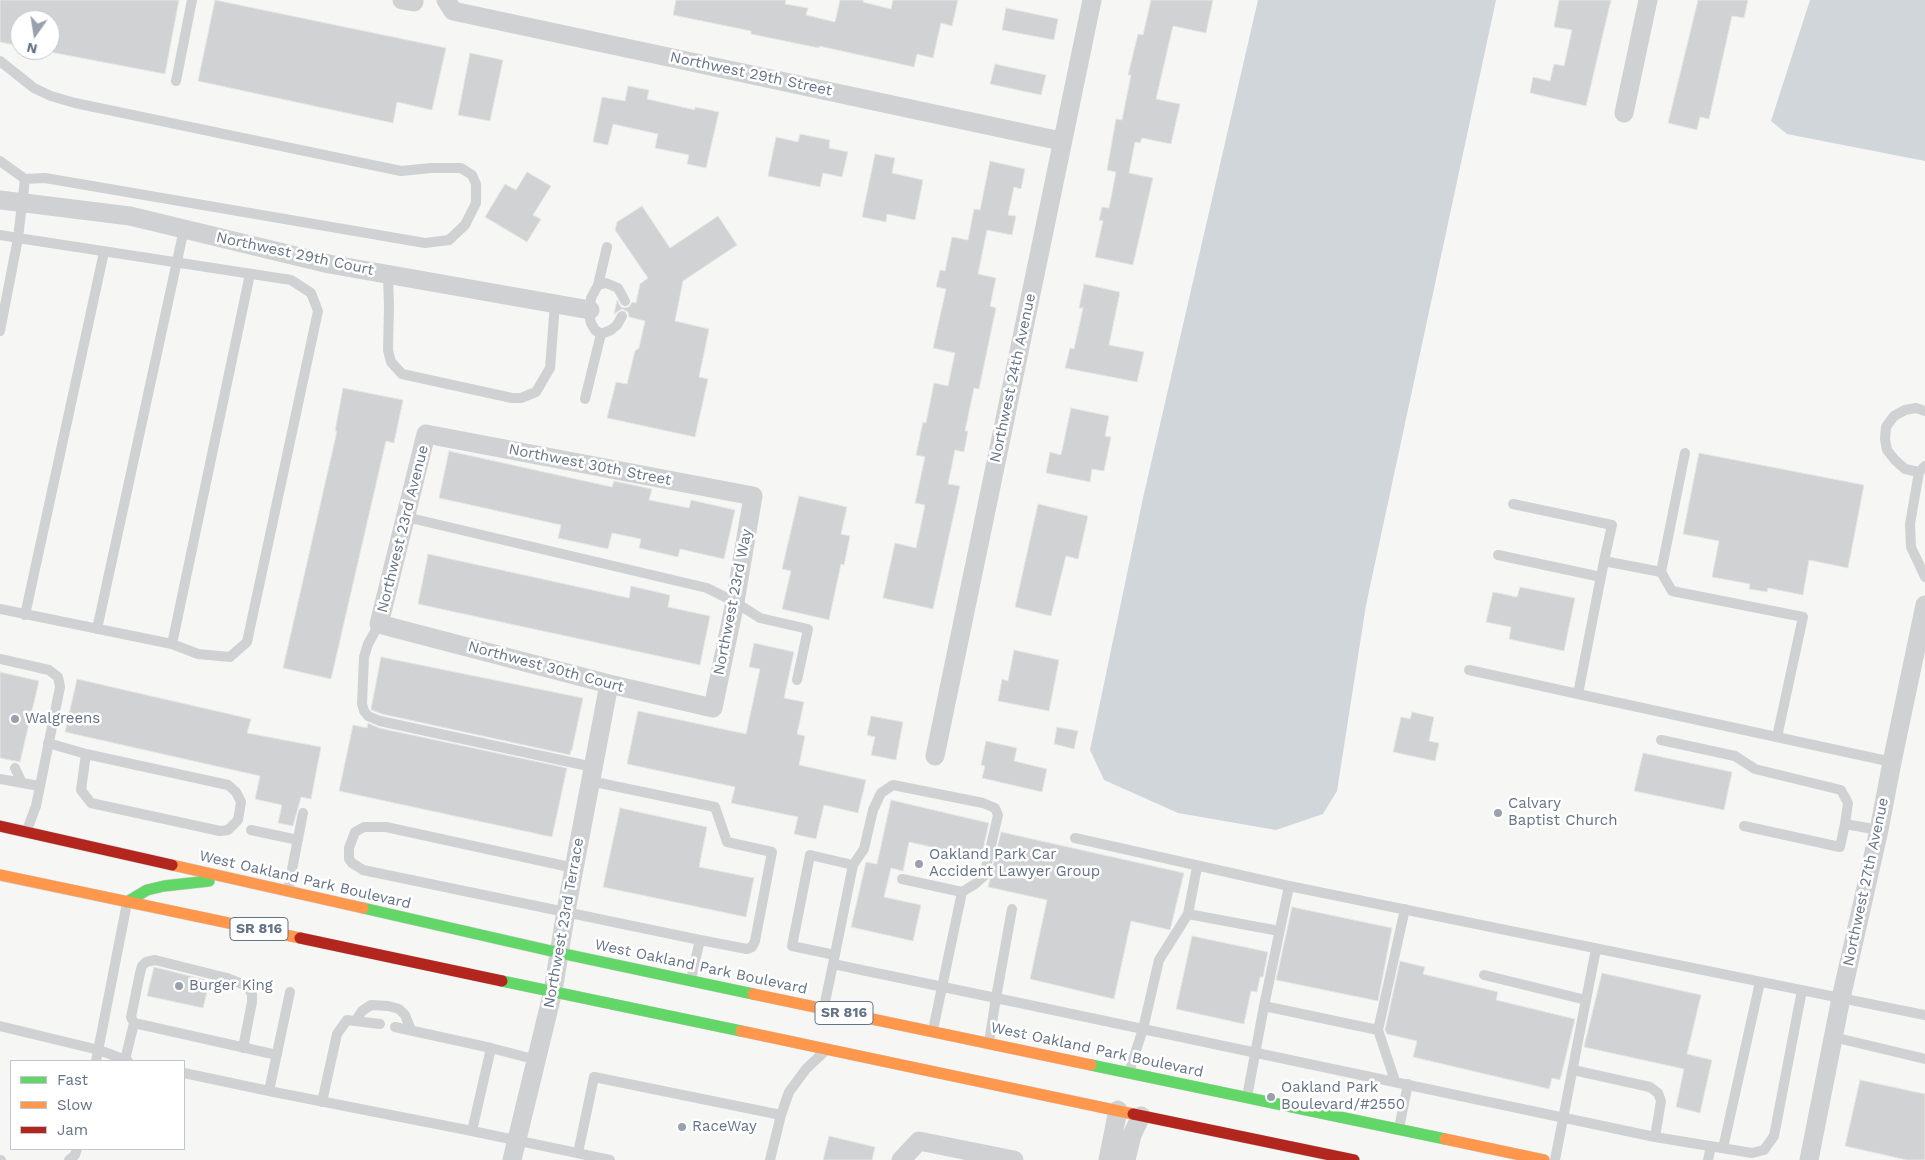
<!DOCTYPE html>
<html>
<head>
<meta charset="utf-8">
<style>
  body { margin:0 }
  #map { position:relative; width:1925px; height:1160px; overflow:hidden; background:#f6f6f5; font-family:"Work Sans",sans-serif }
  canvas { display:block }
  .legend { position:absolute; left:10px; top:1060px; width:175px; height:90px; box-sizing:border-box; background:#fff; border:1px solid #c1c7cf; margin:0; padding:6px 9px; list-style:none; font-size:15px; color:#657386 }
  .legend li { display:flex; align-items:center; gap:10px; height:25px }
  .legend b { width:25px; border:1px solid #c1c7cf }
  .north { position:absolute; left:10px; top:10px; width:50px; height:50px; box-sizing:border-box; background:#fff; border:1px solid #c1c7cf; border-radius:50%; rotate:193deg; font-size:14px; font-weight:700; line-height:20px; text-align:center; color:#657386 }
  .north::after { content:''; display:block; margin:auto; width:18px; height:22px; background:#98a1ad; clip-path:polygon(50% 0,100% 100%,50% 72%,0 100%) }
</style>
</head>
<body>
<div id="map">
<canvas width="1925" height="1160"></canvas>
<ul class="legend">
<li><b style="height:6px;background:#63d668"></b>Fast</li>
<li><b style="height:6px;background:#ff974d"></b>Slow</li>
<li><b style="height:6px;background:#b3261e"></b>Jam</li>
</ul>
<div class="north">N</div>
</div>
<script>
const ctx = document.querySelector('canvas').getContext('2d');
ctx.lineJoin = 'round';
function paint(path, color) { ctx.fillStyle = color; ctx.fill(path, 'evenodd'); }
const toPath = rows => new Path2D(rows.map(r => 'M' + r).join(''));
function stroke(path, color, width, dash) { ctx.strokeStyle = color; ctx.lineWidth = width; ctx.lineCap = dash ? 'butt' : 'round'; ctx.setLineDash(dash || []); ctx.stroke(path); }
function drawText(font, color, halo, rows, align = 'center') {
  ctx.font = font + ' "Work Sans",sans-serif'; ctx.lineWidth = 5; ctx.setLineDash([]); ctx.textBaseline = 'middle'; ctx.strokeStyle = halo; ctx.fillStyle = color; for (const [text, x, y, turn = 0] of rows) {
    ctx.save(); ctx.translate(x, y); ctx.rotate((+turn || 0) * Math.PI / 180); ctx.textAlign = isNaN(turn) ? turn : align; if (halo) ctx.strokeText(text, 0, 0); ctx.fillText(text, 0, 0); ctx.restore();
  }
}
paint(toPath([
  [1258,0,1496,0,1366,605,1337,791,1323,814,1276,830,1178,813,1104,780,1090,750,1143,498],
  [1810,0,1925,0,1925,161,1787,134,1771,121]
]), '#d1d6da');
const building = toPath([
  [0,0,179,0,165,74,50,52,50,20,20,20,20,46,0,42,0,0],
  [215,0,446,48,432,110,397,102,393,123,198,81,215,0],
  [676,0,786,0,785,4,808,8,806,15,835,22,840,0,863,0,863,2,891,9,893,0,958,0,952,26,941,23,933,58,917,54,914,67,819,46,819,48,751,34,751,31,673,15,676,0],
  [1151,0,1213,0,1206,33,1173,26,1156,99,1180,104,1171,144,1142,138,1140,143,1135,142,1129,173,1153,178,1133,265,1095,257,1103,221,1099,220,1102,207,1109,208,1116,172,1107,170,1116,119,1122,120,1131,75,1128,75,1138,34,1143,35,1151,0],
  [1559,0,1611,0,1586,106,1530,93,1533,77,1550,81,1554,64,1564,66,1572,30,1554,27,1559,0],
  [1698,0,1748,0,1744,18,1732,16,1709,119,1700,117,1697,130,1668,123,1698,0],
  [1006,8,1058,19,1054,40,1002,30,1006,8],
  [470,53,503,60,490,121,458,115,470,53],
  [995,64,1046,75,1041,95,990,84,995,64],
  [628,86,649,90,647,99,695,110,695,107,719,112,706,168,687,164,689,155,655,148,658,134,613,124,608,145,593,142,602,97,625,101,628,86],
  [800,134,830,140,829,148,848,152,842,177,823,173,820,187,768,176,776,137,798,142,800,134],
  [875,154,895,158,892,173,923,180,915,220,887,214,886,222,862,217,875,154],
  [990,161,1025,169,1021,189,1014,187,1008,215,1016,216,1012,235,987,230,978,274,996,278,990,306,996,308,979,389,974,388,965,431,968,431,964,452,955,450,948,484,960,486,933,609,883,598,895,543,916,548,925,505,915,503,925,457,916,455,923,422,926,423,934,383,948,386,955,353,933,348,946,289,936,287,940,270,945,271,952,237,968,240,974,209,980,210,990,161],
  [527,172,551,186,533,215,541,219,527,242,485,217,505,184,516,190,527,172],
  [642,206,670,248,718,216,737,245,683,281,675,321,709,329,699,377,708,379,695,437,607,418,616,382,627,384,635,351,639,348,645,321,629,317,628,312,622,309,614,314,617,300,621,307,624,308,629,307,632,302,636,303,640,284,648,278,615,230,617,222,642,206],
  [1084,284,1120,292,1109,345,1144,352,1137,382,1065,368,1070,348,1074,349,1083,308,1079,308,1084,284],
  [343,388,403,400,394,443,386,441,331,679,283,668,337,431,335,431,343,388],
  [1071,408,1109,416,1105,436,1111,437,1104,471,1092,469,1090,482,1046,473,1050,452,1061,455,1071,408],
  [449,451,612,487,614,481,652,489,649,500,689,508,691,500,735,510,724,559,680,549,678,557,639,548,641,539,612,533,608,549,558,538,561,525,439,498,449,451],
  [1699,453,1864,485,1848,568,1809,560,1803,595,1768,588,1767,592,1749,589,1750,584,1712,577,1719,541,1683,534,1699,453],
  [799,496,847,507,841,534,850,536,844,565,841,564,829,620,782,609,791,571,782,569,799,496],
  [1038,504,1088,516,1078,559,1066,556,1051,616,1015,607,1038,504],
  [428,554,629,598,631,586,670,595,668,607,710,616,700,665,418,604,428,554],
  [1520,587,1575,598,1564,651,1509,639,1511,627,1486,622,1493,592,1517,597,1520,587],
  [754,643,794,652,784,698,804,702,797,734,805,736,799,765,866,780,858,813,824,805,816,839,794,834,798,817,731,803,735,787,627,764,638,711,746,734,760,669,749,667,754,643],
  [1014,650,1059,660,1049,711,998,701,1002,679,1008,681,1014,650],
  [381,657,583,698,572,750,571,750,570,755,382,714,372,710,371,709,381,657],
  [0,672,39,681,20,762,0,758,0,672],
  [77,679,251,719,247,733,321,747,311,799,301,797,293,826,278,823,282,805,255,799,260,776,65,732,77,679],
  [1412,712,1434,717,1429,741,1439,743,1435,761,1393,752,1401,717,1410,719,1412,712],
  [871,716,903,722,896,760,871,755,875,737,867,735,871,716],
  [368,723,379,728,567,768,552,837,339,791,353,725,367,728,368,723],
  [1057,727,1078,731,1074,749,1054,744,1057,727],
  [986,741,1017,748,1014,761,1047,769,1042,792,982,778,985,766,981,765,986,741],
  [1643,753,1732,772,1724,810,1634,791,1643,753],
  [891,800,989,823,981,858,909,842,903,871,891,868,884,897,921,905,913,941,851,927,866,862,877,864,891,800],
  [620,808,707,827,699,867,754,878,746,917,603,887,620,808],
  [1001,832,1184,873,1170,930,1131,921,1114,999,1030,979,1047,900,988,887,1001,832],
  [1292,907,1392,928,1378,1001,1276,980,1292,907],
  [1192,936,1268,952,1263,977,1260,977,1257,992,1251,991,1244,1024,1176,1009,1192,936],
  [1400,961,1425,967,1423,974,1498,992,1496,1000,1575,1019,1560,1080,1552,1078,1549,1089,1413,1057,1417,1041,1387,1034,1385,1030,1400,961],
  [154,967,210,981,203,1008,147,996,154,967],
  [1602,973,1701,995,1687,1054,1712,1060,1700,1113,1676,1107,1684,1069,1584,1047,1602,973],
  [1860,1080,1925,1094,1925,1160,1907,1160,1845,1146,1860,1080],
  [829,1136,875,1147,872,1160,823,1160,829,1136]
]);
paint(building, '#d1d2d3');
stroke(building, '#e6e6e5', 1);
const fast = toPath([
  [127,902,147,890,164,886,209,881],
  [363,908,560,953,753,994],
  [502,981,741,1031],
  [1091,1065,1445,1139]
]);
const slow = toPath([
  [172,865,363,908],
  [0,875,300,938],
  [753,994,1091,1065],
  [741,1031,1133,1114],
  [1445,1139,1544,1160]
]);
const jam = toPath([
  [0,826,172,865],
  [300,938,502,981],
  [1133,1114,1354,1160]
]);
stroke(fast, '#d1d2d3', 12);
stroke(slow, '#d1d2d3', 12);
stroke(jam, '#d1d2d3', 12);
stroke(toPath([
  [0,61,34,88,51,96,75,103,401,171,431,168,461,168,472,175,476,184,476,203,465,225,449,240,425,243,45,178,25,179,0,161],
  [176,81,192,0],
  [0,235,18,238,25,179],
  [388,274,389,307,388,350,391,362,402,374,512,398,521,398,536,392,550,368,555,304],
  [598,285,607,247],
  [622,316,617,325,611,330,601,334,595,330,591,323,589,315,591,298,598,285,606,283,618,288,625,301],
  [0,331,18,238,291,280,311,293,318,311,247,642,230,657,198,654,172,644,0,609],
  [585,399,601,334],
  [1925,466,1919,472,1910,524,1911,547,1925,577],
  [1919,472,1905,469,1895,460,1887,450,1885,439,1886,427,1894,416,1905,410,1916,408,1925,411],
  [1513,504,1612,525,1604,561],
  [406,517,707,588,735,602,760,618,808,629,797,680],
  [1498,555,1601,577],
  [1661,572,1685,453],
  [25,615,104,252],
  [379,624,368,644,364,657,362,704,364,711,368,716,380,721,593,767],
  [97,629,184,229],
  [172,644,250,274],
  [0,659,49,670,58,677,60,687,36,806,27,830],
  [1469,670,1578,694],
  [1777,737,1803,617,1672,591,1661,572,1604,561,1578,694,1892,762],
  [1661,740,1735,756,1755,769,1841,790,1848,803,1845,824],
  [48,743,86,754,228,785,236,792,241,802,238,820,228,830,220,831,91,803,81,790,86,754],
  [15,768,22,783],
  [0,779,39,786],
  [590,781,715,807,727,842,772,852,755,941,752,947,747,949,700,940],
  [1744,826,1840,847,1845,824,1879,830],
  [251,830,298,840],
  [1075,838,1289,886,1925,1015],
  [574,868,386,827,364,827,355,832,349,848,349,859,352,863,363,870,700,940,691,979],
  [902,879,962,892,933,1030],
  [288,890,303,813],
  [1012,909,996,998,1655,1137,1752,1153,1764,1150,1774,1136,1802,990],
  [1188,914,1279,931],
  [835,955,792,946,810,855,853,865],
  [833,964,853,865,864,849,873,810,881,793,893,785,983,803,995,808,998,815,984,876,975,884,962,892],
  [1484,975,1586,1000,1596,949],
  [1264,1006,1289,886],
  [824,1007,833,964,996,998,989,1042],
  [356,1020,362,1011,371,1005,388,1006,399,1009,405,1015,411,1030],
  [134,1023,277,1055],
  [0,1026,99,1050,128,1061],
  [395,1027,491,1048],
  [1378,1030,1405,909],
  [1833,1037,1925,1059],
  [125,1060,134,1023,131,1017,140,973,142,966,146,962,155,960,227,978,247,986,252,994,252,1002,243,1048],
  [96,1061,127,903],
  [1573,1070,1650,1087,1658,1093,1661,1101,1655,1137],
  [1129,1072,1143,1029,1159,960,1188,914,1197,867],
  [184,1073,269,1091,290,992],
  [269,1091,472,1131,491,1048,537,1060],
  [1247,1097,1264,1006,1378,1030,1395,1081],
  [322,1102,337,1034,347,1020,380,1024],
  [781,1115,789,1092,806,1069,825,1051],
  [1399,1128,1408,1084],
  [472,1131,610,1160],
  [1723,1148,1760,982],
  [578,1153,594,1077,781,1115,770,1160],
  [0,1160,1,1160],
  [69,1160,75,1155,77,1149],
  [1555,1160,1586,1000],
  [1708,1160,1711,1146]
]), '#d0d1d2', 10);
stroke(toPath([
  [402,0,414,2],
  [446,0,453,11,1061,141],
  [1624,113,1648,0],
  [0,200,130,216,329,264,590,310],
  [426,434,753,496,735,602,713,708,609,684,379,624,426,434],
  [935,756,1092,0],
  [512,1160,553,991,566,911,609,684],
  [901,1160,919,1141,1014,1160],
  [1108,1160,1118,1110],
  [1126,1160,1132,1135,1141,1116],
  [1809,1160,1841,998,1879,830,1892,762,1925,605]
]), '#d0d1d2', 19);
stroke(fast, '#63d668', 11);
stroke(slow, '#ff974d', 11);
stroke(jam, '#b3261e', 11);
for (const [x, y, r, color] of [
  [15,719,5,"#98a1ad"],
  [1498,813,5,"#98a1ad"],
  [919,864,5,"#98a1ad"],
  [179,986,5,"#98a1ad"],
  [1271,1097,5,"#98a1ad"],
  [682,1127,5,"#98a1ad"]
]) { const dot = new Path2D(); dot.arc(x, y, r, 0, 2 * Math.PI); ctx.fillStyle = color; ctx.fill(dot); stroke(dot, '#fff', 2); }
for (const [x, y, w] of [
  [259,929,58],
  [844,1013,58]
]) { const box = new Path2D(); box.roundRect(x - w / 2, y - 11.5, w, 23, 4); ctx.fillStyle = '#fff'; ctx.fill(box); stroke(box, '#657386', 1); }
drawText('bold 14px', '#657386', null, [
  ["SR 816",259,929],
  ["SR 816",844,1013]
]);
drawText('15px', '#657386', '#fff', [
  ["Northwest 29th Street",751,74,12],
  ["Northwest 29th Court",295,254,12],
  ["Northwest 24th Avenue",1013,378,-78],
  ["Northwest 30th Street",590,465,11],
  ["Northwest 23rd Avenue",403,529,-76],
  ["Northwest 23rd Way",733,602,-79],
  ["Northwest 30th Court",546,667,15],
  ["West Oakland Park Boulevard",305,880,13],
  ["Northwest 27th Avenue",1866,882,-78],
  ["Northwest 23rd Terrace",564,923,-80],
  ["West Oakland Park Boulevard",701,967,12],
  ["West Oakland Park Boulevard",1097,1050,12]
]);
drawText('15px', '#657386', '#fff', [
  ["Walgreens",25,719],
  ["Calvary",1508,804],
  ["Baptist Church",1508,821],
  ["Oakland Park Car",929,855],
  ["Accident Lawyer Group",929,872],
  ["Burger King",189,986],
  ["Oakland Park",1281,1088],
  ["Boulevard/#2550",1281,1105],
  ["RaceWay",692,1127]
], 'left');
</script>
</body>
</html>
